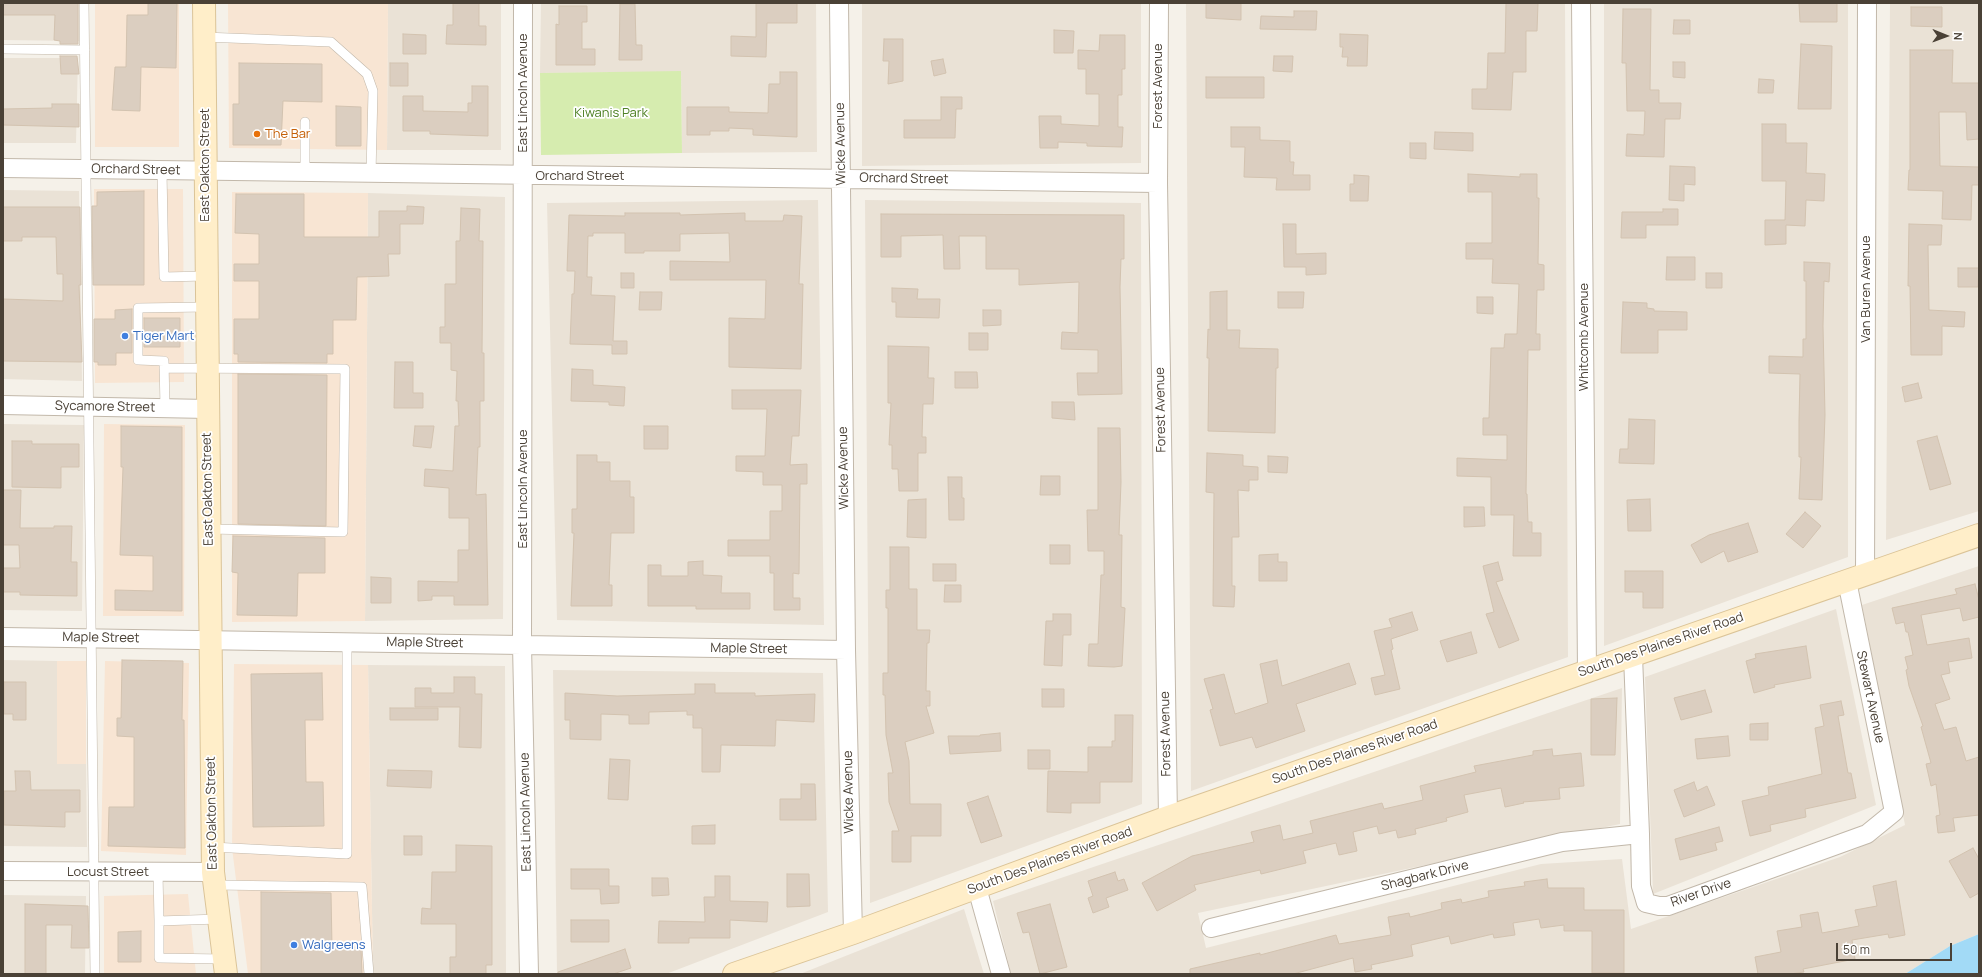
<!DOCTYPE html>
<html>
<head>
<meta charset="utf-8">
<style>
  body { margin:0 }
  #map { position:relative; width:1982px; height:977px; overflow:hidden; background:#f5f1e9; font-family:Manrope,sans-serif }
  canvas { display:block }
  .frame { position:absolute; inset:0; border:4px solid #4a4136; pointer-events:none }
  .north { position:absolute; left:1926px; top:16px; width:40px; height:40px; -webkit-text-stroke:3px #fff; paint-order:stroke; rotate:91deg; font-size:11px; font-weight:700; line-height:16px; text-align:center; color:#4a4136 }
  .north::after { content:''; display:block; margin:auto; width:14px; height:18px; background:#4a4136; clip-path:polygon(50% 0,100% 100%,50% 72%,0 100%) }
  .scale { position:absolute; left:1836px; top:943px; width:116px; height:18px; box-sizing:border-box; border:2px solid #4a4136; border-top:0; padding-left:5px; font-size:12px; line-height:14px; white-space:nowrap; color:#4a4136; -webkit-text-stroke:3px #fff; paint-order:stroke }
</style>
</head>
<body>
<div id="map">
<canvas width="1982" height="977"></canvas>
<div class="frame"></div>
<div class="north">N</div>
<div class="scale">50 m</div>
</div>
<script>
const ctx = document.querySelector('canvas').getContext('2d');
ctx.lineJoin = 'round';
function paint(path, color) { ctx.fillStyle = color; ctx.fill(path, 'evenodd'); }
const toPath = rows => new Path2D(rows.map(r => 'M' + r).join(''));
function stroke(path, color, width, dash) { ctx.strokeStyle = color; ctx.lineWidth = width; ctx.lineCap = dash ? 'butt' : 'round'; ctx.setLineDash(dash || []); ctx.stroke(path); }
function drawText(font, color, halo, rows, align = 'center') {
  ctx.font = font + ' Manrope,sans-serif'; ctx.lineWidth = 3.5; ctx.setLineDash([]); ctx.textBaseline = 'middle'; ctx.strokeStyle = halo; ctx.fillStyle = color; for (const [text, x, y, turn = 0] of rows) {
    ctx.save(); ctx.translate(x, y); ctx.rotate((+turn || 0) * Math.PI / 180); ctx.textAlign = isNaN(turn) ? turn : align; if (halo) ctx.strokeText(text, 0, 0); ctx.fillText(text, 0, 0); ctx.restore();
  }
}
paint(toPath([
  [3,3,79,3,79,41,3,40],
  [388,3,501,3,501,150,387,150],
  [541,3,816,3,817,152,682,153,681,72,540,73],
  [862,3,1141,3,1141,163,862,166],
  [1186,3,1565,3,1568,657,1191,791],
  [1604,3,1848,3,1848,557,1604,646],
  [1890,3,1979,3,1979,511,1886,540],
  [3,58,78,58,76,143,3,143],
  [3,190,79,191,82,381,3,379],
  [368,193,505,197,503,619,365,621],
  [818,200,824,625,557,620,547,203],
  [865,200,1141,203,1142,804,870,903],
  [3,424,84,425,82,611,3,610],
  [1979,566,1979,934,1950,946,1905,974,1011,974,993,901,1622,688,1620,824,1198,913,1206,948,1541,864,1622,859,1631,929,1840,857,1905,825,1862,605],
  [1836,609,1876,805,1653,894,1645,677],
  [3,660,57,661,57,764,86,764,87,847,3,846],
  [368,665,505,666,506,974,373,974],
  [553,670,823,673,828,912,666,974,557,974],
  [4,895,86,896,85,974,4,974],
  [964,909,984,974,800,974]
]), '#eae2d6');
paint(toPath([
  [95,3,179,3,179,147,95,147],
  [228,3,388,3,387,150,229,148],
  [94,189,183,189,184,382,95,383],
  [232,192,368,193,365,621,232,622],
  [104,424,185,425,184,616,103,616],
  [57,661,86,661,86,764,57,764],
  [105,661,189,663,186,855,101,851],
  [234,664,368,665,373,974,248,974,232,848],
  [188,894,196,974,104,974,104,896]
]), '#f8e5d3');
paint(toPath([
  [681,71,682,153,541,155,540,73]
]), '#d6ecaf');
paint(toPath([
  [1979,934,1979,974,1905,974,1950,946]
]), '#a2daf6');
const building = toPath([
  [3,3,78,3,78,44,60,44,60,41,54,40,55,15,3,15,3,3],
  [148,3,177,3,176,68,141,67,140,111,112,110,115,67,126,67,127,15,148,15,148,3],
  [453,3,479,3,479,26,486,26,486,45,446,44,447,25,453,25,453,3],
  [756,3,797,3,797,23,767,23,766,57,731,56,731,36,756,37,756,3],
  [1206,3,1241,3,1241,20,1206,18,1206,3],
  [1506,3,1538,3,1537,31,1526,31,1526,72,1513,72,1511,110,1472,109,1472,89,1487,89,1488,53,1505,53,1506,3],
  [1799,3,1837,3,1837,22,1800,22,1799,3],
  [620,4,635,4,636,45,642,45,642,60,619,60,620,4],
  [559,6,587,6,587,22,582,22,582,49,595,49,595,65,556,65,556,24,559,25,559,6],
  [1911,7,1942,7,1942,27,1911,26,1911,7],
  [1623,9,1651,9,1650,90,1659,90,1659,103,1681,103,1680,119,1665,119,1664,157,1626,156,1627,134,1644,135,1645,111,1627,111,1626,63,1622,63,1623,9],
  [1294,11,1317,11,1316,30,1260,29,1261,16,1294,17,1294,11],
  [1674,20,1690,20,1690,34,1673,34,1674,20],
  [1054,30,1074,31,1073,53,1054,53,1054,30],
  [403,34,426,35,426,54,403,54,403,34],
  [1340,34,1368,35,1367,66,1347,66,1348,57,1342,57,1343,47,1340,47,1340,34],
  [1100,35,1125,35,1125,69,1122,69,1122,95,1118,95,1118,127,1123,127,1122,147,1087,146,1087,143,1058,142,1058,148,1040,148,1039,116,1061,116,1061,124,1099,126,1099,94,1086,94,1086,69,1078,69,1078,50,1099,51,1100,35],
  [884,39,903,39,903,81,888,84,889,61,883,61,884,39],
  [1801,44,1832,46,1831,109,1798,109,1801,44],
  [1910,50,1953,50,1952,83,1979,83,1979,139,1967,140,1966,112,1939,112,1940,166,1979,167,1979,185,1972,185,1971,220,1942,219,1943,191,1908,190,1909,170,1910,170,1910,50],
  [60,56,77,56,79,74,61,74,60,56],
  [1274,56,1293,56,1292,72,1273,71,1274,56],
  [943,59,946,73,934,76,931,61,943,59],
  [1673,62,1685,62,1685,78,1673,77,1673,62],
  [239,63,322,64,322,102,283,101,281,145,233,145,233,104,239,104,239,63],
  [390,63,408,63,408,86,390,86,390,63],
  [780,72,797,72,797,137,753,135,753,129,729,128,729,131,710,131,710,135,687,135,687,107,729,107,729,112,768,113,769,84,780,84,780,72],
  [1206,77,1264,77,1264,98,1206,98,1206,77],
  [1759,79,1774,80,1773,93,1758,93,1759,79],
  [472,86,488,86,488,136,430,134,430,131,403,131,403,96,423,96,423,111,468,112,468,103,472,103,472,86],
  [941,97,962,97,962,109,956,109,955,138,904,138,904,120,941,120,941,97],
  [52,104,79,104,79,127,3,125,3,109,52,108,52,104],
  [336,106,361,107,361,146,336,146,336,106],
  [1762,124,1786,124,1786,143,1807,143,1806,173,1825,174,1824,201,1806,200,1805,226,1786,225,1786,244,1765,245,1765,220,1785,220,1786,181,1762,181,1762,124],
  [1231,127,1260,127,1260,140,1290,141,1290,162,1294,162,1293,175,1310,175,1310,190,1276,190,1277,178,1244,177,1245,147,1231,147,1231,127],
  [1435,132,1473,133,1473,151,1434,149,1435,132],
  [1410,143,1426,143,1426,159,1410,158,1410,143],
  [1670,166,1695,167,1695,185,1684,184,1684,201,1669,200,1670,166],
  [1468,174,1520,177,1520,174,1537,174,1537,198,1539,198,1538,264,1544,265,1544,290,1537,290,1536,334,1540,334,1540,350,1528,350,1526,494,1527,494,1528,522,1532,522,1532,533,1541,533,1541,556,1513,556,1514,515,1491,515,1491,477,1457,476,1457,458,1507,460,1507,435,1483,435,1483,418,1489,418,1491,348,1504,348,1505,334,1517,334,1519,284,1492,283,1493,259,1466,259,1466,243,1492,243,1492,192,1468,192,1468,174],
  [1354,175,1369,176,1368,201,1350,201,1350,184,1354,184,1354,175],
  [144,191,144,285,93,285,92,206,97,206,97,192,144,191],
  [236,194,304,194,304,237,379,237,379,211,407,211,407,206,424,207,423,224,400,224,400,254,388,254,389,276,357,277,356,320,333,320,333,354,327,354,327,363,238,362,238,354,234,354,234,319,259,319,259,281,234,281,234,264,259,264,259,234,235,233,236,194],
  [3,207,80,207,81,285,79,285,82,362,3,361,3,299,63,301,63,274,57,274,56,237,22,237,22,241,3,241,3,207],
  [461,208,480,209,479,241,483,241,482,353,484,353,484,401,480,401,480,447,478,447,476,495,486,494,488,605,454,605,454,596,432,596,432,600,418,601,418,581,458,582,458,550,469,550,469,518,449,518,449,488,424,486,425,469,453,471,455,426,459,426,458,401,456,401,457,371,451,370,451,343,440,343,440,327,445,327,445,284,456,284,456,241,460,241,461,208],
  [1663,209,1678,209,1678,225,1646,225,1646,238,1621,238,1622,212,1663,212,1663,209],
  [625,213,680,213,680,215,745,213,745,221,783,221,784,215,802,216,799,284,803,284,801,369,729,367,729,318,765,319,766,280,670,280,670,261,730,262,729,233,680,234,680,251,644,251,644,253,625,253,625,233,593,233,593,236,588,236,587,277,592,277,591,295,615,296,613,341,627,341,627,354,612,354,612,345,570,344,572,294,574,294,575,271,567,271,569,215,625,216,625,213],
  [881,214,1124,215,1124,259,1121,259,1120,287,1122,394,1078,395,1077,373,1098,373,1098,350,1061,349,1062,332,1078,333,1079,282,1019,285,1019,269,986,269,986,236,959,236,960,269,944,269,943,235,901,236,901,257,881,257,881,214],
  [1283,224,1296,224,1296,254,1326,253,1326,274,1306,275,1306,267,1284,267,1283,224],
  [1909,224,1942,225,1941,245,1928,245,1929,310,1965,312,1964,327,1942,326,1942,355,1911,355,1910,286,1908,286,1909,224],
  [1667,257,1695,257,1695,280,1666,280,1667,257],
  [1804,262,1830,263,1829,282,1824,281,1823,326,1825,415,1822,500,1799,499,1801,457,1799,457,1799,421,1800,374,1769,373,1769,356,1803,357,1803,339,1806,339,1806,281,1804,281,1804,262],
  [1958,268,1979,268,1978,287,1958,287,1958,268],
  [621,273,634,273,634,288,621,288,621,273],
  [1706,273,1722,273,1722,288,1706,288,1706,273],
  [892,288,918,289,917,299,940,299,939,318,896,317,896,302,892,302,892,288],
  [1227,291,1227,330,1240,330,1239,348,1278,349,1278,368,1276,368,1275,433,1208,431,1209,358,1207,358,1208,329,1210,330,1210,292,1227,291],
  [640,292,662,292,661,310,639,310,640,292],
  [1278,292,1304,292,1303,308,1278,308,1278,292],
  [1477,297,1493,297,1493,314,1477,313,1477,297],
  [1623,302,1647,303,1647,308,1654,309,1654,311,1687,312,1687,330,1658,330,1658,353,1621,353,1623,302],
  [132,309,132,353,116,353,116,365,98,365,98,362,94,362,94,319,115,319,115,310,132,309],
  [983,310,1001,310,1001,325,983,326,983,310],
  [144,318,180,318,180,347,144,347,144,318],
  [969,333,988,333,988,350,969,350,969,333],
  [888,346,929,347,928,378,934,378,933,404,923,404,922,437,926,437,926,453,918,453,918,491,899,491,898,469,892,469,892,445,889,445,891,403,888,403,888,346],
  [395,362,413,362,413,393,423,393,423,408,394,408,395,362],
  [572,369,593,370,593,385,625,387,624,406,609,405,609,402,571,401,572,369],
  [955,372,977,372,978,388,955,388,955,372],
  [238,374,327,375,326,526,238,524,238,374],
  [1918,383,1922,398,1905,402,1902,387,1918,383],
  [732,390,801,390,799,436,792,436,790,465,807,464,807,484,800,484,799,574,793,573,793,598,800,598,800,610,774,610,774,573,770,573,770,556,728,556,728,540,770,540,770,511,782,511,782,485,763,485,763,472,736,471,736,456,765,456,767,409,732,409,732,390],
  [1052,402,1074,402,1075,420,1052,418,1052,402],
  [1629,419,1655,420,1654,464,1619,463,1620,449,1628,449,1629,419],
  [121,426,182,427,182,611,115,610,115,590,153,591,153,556,120,555,123,467,121,467,121,426],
  [415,426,434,426,431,448,413,446,415,426],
  [644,426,668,426,668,449,644,449,644,426],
  [1098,428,1120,428,1121,482,1119,535,1122,535,1121,607,1125,608,1122,666,1114,667,1088,666,1089,644,1098,644,1101,575,1104,575,1104,551,1088,551,1087,510,1098,510,1098,428],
  [1937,436,1951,484,1930,490,1917,441,1937,436],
  [12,441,32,441,32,444,79,444,79,467,61,467,61,488,12,487,12,441],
  [1207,453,1243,455,1243,466,1258,467,1258,480,1249,480,1249,491,1238,490,1239,537,1232,537,1232,586,1235,586,1234,607,1213,606,1214,493,1206,492,1207,453],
  [577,455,597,455,597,462,610,462,610,481,630,481,630,497,634,497,634,533,611,533,609,585,612,585,612,606,571,606,574,533,572,533,572,509,577,509,577,455],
  [1268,456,1288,457,1287,473,1268,472,1268,456],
  [1041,476,1060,476,1060,495,1040,495,1041,476],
  [948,477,962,477,962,498,964,498,964,520,949,520,948,477],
  [3,490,21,490,20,528,54,528,54,526,72,526,71,562,77,562,77,596,20,595,20,592,3,592,3,568,20,568,19,545,3,545,3,490],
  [926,499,926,538,907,537,908,500,926,499],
  [1650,499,1651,531,1628,531,1627,500,1650,499],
  [1464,507,1484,507,1485,526,1464,527,1464,507],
  [1805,512,1821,526,1803,548,1786,534,1805,512],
  [1748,523,1758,552,1728,562,1724,551,1701,563,1691,545,1709,535,1748,523],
  [233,536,325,538,325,573,298,573,297,616,237,615,238,573,232,572,233,536],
  [1050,545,1070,545,1070,564,1050,564,1050,545],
  [890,547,909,547,909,589,917,589,917,630,930,630,929,643,927,643,926,691,930,691,930,706,926,706,934,733,905,742,909,761,910,804,941,804,941,836,911,836,911,862,892,862,892,831,899,831,889,802,888,773,893,773,886,735,885,695,883,695,883,673,888,673,888,608,886,608,886,590,890,590,890,547],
  [1278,554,1278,562,1287,562,1287,581,1259,581,1259,555,1278,554],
  [703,561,703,575,722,576,721,593,750,593,750,609,696,609,696,606,648,606,648,565,661,565,661,576,688,576,688,562,703,561],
  [1498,562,1503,580,1496,582,1519,640,1499,648,1486,614,1494,612,1483,566,1498,562],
  [933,564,956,564,956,581,933,581,933,564],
  [1625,571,1663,571,1663,608,1643,608,1643,592,1625,592,1625,571],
  [371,577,391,578,391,603,371,603,371,577],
  [1975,584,1979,600,1979,617,1963,621,1960,608,1921,615,1927,645,1969,638,1972,658,1948,662,1950,673,1941,675,1950,699,1935,704,1944,730,1956,727,1966,761,1979,757,1979,815,1953,818,1955,831,1938,833,1936,816,1940,815,1936,784,1931,786,1926,764,1931,763,1921,727,1923,726,1909,686,1906,670,1908,669,1905,657,1913,655,1908,632,1906,632,1904,622,1896,624,1892,608,1957,594,1955,589,1975,584],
  [945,585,961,585,961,602,944,602,945,585],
  [1412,612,1418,630,1391,639,1393,649,1391,650,1400,689,1375,695,1371,678,1385,675,1374,631,1392,627,1389,619,1412,612],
  [1053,614,1071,614,1071,635,1063,635,1062,666,1044,665,1046,621,1053,621,1053,614],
  [1471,632,1477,653,1447,662,1440,641,1471,632],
  [1806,646,1811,678,1774,685,1775,687,1754,693,1746,661,1756,658,1755,654,1806,646],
  [122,660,183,661,182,720,184,720,185,848,108,846,109,807,134,807,134,737,117,736,117,718,121,718,122,660],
  [1277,660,1282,686,1349,663,1356,684,1296,704,1305,731,1256,748,1252,737,1220,746,1210,710,1213,709,1204,679,1224,674,1235,714,1268,703,1260,664,1277,660],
  [322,673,323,720,305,720,306,782,323,782,324,826,253,827,251,674,322,673],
  [454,677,475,677,475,694,482,694,481,748,459,747,460,707,415,707,415,688,431,688,431,693,454,693,454,677],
  [4,682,26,682,26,720,13,720,13,714,4,714,4,682],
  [695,684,715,684,715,693,755,693,755,696,815,694,814,722,776,720,775,746,721,745,720,772,702,772,702,728,693,728,693,715,687,715,687,711,649,712,649,724,629,724,629,715,601,714,601,740,570,739,570,720,565,720,565,693,617,696,695,694,695,684],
  [1042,689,1064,689,1064,707,1042,707,1042,689],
  [1705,690,1712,712,1681,720,1674,698,1705,690],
  [1617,698,1615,755,1591,755,1591,699,1617,698],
  [1841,701,1844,715,1838,716,1848,773,1851,773,1856,798,1805,809,1806,817,1770,825,1771,831,1750,836,1742,801,1769,795,1768,787,1822,774,1815,728,1824,726,1820,705,1841,701],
  [390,708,438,708,438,720,390,720,390,708],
  [1115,715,1133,715,1132,782,1100,782,1100,803,1071,803,1071,813,1047,812,1048,771,1088,772,1088,747,1112,747,1112,741,1115,741,1115,715],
  [1768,723,1768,740,1750,740,1750,724,1768,723],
  [1000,733,1001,751,950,754,948,736,980,736,980,735,1000,733],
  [1728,736,1730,756,1697,759,1695,739,1728,736],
  [1552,749,1553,756,1581,753,1584,786,1559,788,1560,799,1523,802,1524,803,1505,807,1501,788,1464,795,1468,812,1446,818,1447,821,1415,829,1416,834,1398,838,1396,830,1379,834,1377,826,1353,832,1357,851,1339,855,1336,843,1303,851,1306,863,1261,874,1260,870,1194,885,1196,890,1157,911,1142,883,1192,856,1254,842,1251,832,1280,825,1283,840,1313,833,1310,821,1382,803,1384,809,1423,800,1420,786,1476,772,1474,766,1533,755,1533,751,1552,749],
  [1028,750,1050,750,1050,769,1028,769,1028,750],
  [610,759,630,760,628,800,608,799,610,759],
  [388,770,432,771,431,788,387,786,388,770],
  [15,771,30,771,31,790,80,790,80,812,65,812,65,827,4,825,4,791,16,791,15,771],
  [1694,782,1697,791,1707,786,1715,805,1684,817,1674,790,1694,782],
  [801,784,815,784,816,820,780,820,780,799,801,799,801,784],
  [988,796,1002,836,981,843,967,803,988,796],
  [715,825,715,844,692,844,692,826,715,825],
  [1719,827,1723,841,1715,843,1717,850,1680,860,1675,839,1719,827],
  [404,836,422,836,422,855,404,855,404,836],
  [456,845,492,846,492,965,486,965,486,974,450,974,450,957,456,957,456,924,421,924,422,908,431,909,432,872,456,872,456,845],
  [1973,848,1979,859,1979,893,1970,898,1949,861,1973,848],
  [571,869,609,869,609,886,619,886,619,903,601,904,600,889,571,889,571,869],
  [1115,872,1118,881,1124,879,1128,890,1106,898,1109,907,1093,913,1088,898,1093,896,1088,881,1115,872],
  [787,874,809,874,810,906,787,907,787,874],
  [715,876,730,876,730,901,768,902,767,922,730,920,730,938,689,938,689,943,658,943,659,921,705,922,704,897,715,897,715,876],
  [652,878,668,878,669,895,652,896,652,878],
  [1547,879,1548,888,1584,888,1584,910,1624,910,1624,973,1592,973,1592,931,1564,931,1564,925,1541,928,1539,919,1513,923,1515,935,1494,938,1493,934,1451,944,1449,936,1411,945,1413,956,1371,965,1372,969,1355,972,1353,958,1293,974,1190,974,1190,969,1260,953,1260,955,1336,935,1339,944,1391,935,1388,917,1409,913,1410,917,1442,909,1441,903,1461,899,1462,903,1489,897,1488,891,1525,886,1524,882,1547,879],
  [1896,881,1905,935,1889,938,1888,934,1852,940,1855,959,1803,969,1804,972,1790,974,1758,974,1755,957,1781,952,1777,931,1802,927,1800,915,1818,912,1822,933,1859,926,1855,910,1877,906,1873,886,1896,881],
  [261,892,331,893,332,947,361,947,362,974,261,974,261,892],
  [25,904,88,906,89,948,71,948,72,925,46,925,46,974,25,974,25,904],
  [1050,904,1067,967,1040,974,1029,932,1023,933,1017,913,1050,904],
  [571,920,609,920,609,942,571,942,571,920],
  [141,931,141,962,118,962,118,932,141,931],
  [625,949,631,968,613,974,558,974,558,972,625,949]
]);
paint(building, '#dbcec0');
stroke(building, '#d3c3b0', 1);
const lane = toPath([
  [84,3,95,974],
  [204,37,331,42,367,74,373,91,371,174],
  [3,49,85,50],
  [162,171,164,277,206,276],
  [305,173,305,122],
  [164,368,345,369,343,532,209,529],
  [165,408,164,361,138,360,138,308,207,307],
  [212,847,347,854,347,642],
  [158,872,159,921,219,919],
  [214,885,362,887,369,974],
  [159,921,159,958,224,959]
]);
const street = toPath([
  [523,3,522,645,529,974],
  [839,3,846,650,853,933],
  [1159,3,1158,183,1168,817],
  [1581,3,1587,670],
  [3,168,1158,183],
  [3,405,208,409],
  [1865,575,1867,3],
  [3,637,846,650],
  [1633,656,1640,834,1641,886,1646,903,1659,906,1668,906,1867,834,1894,812,1847,581],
  [3,871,213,872],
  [977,888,1001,974],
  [1211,928,1562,842,1640,834]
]);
const secondary = toPath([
  [204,3,213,872,226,974],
  [734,974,853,933,1168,817,1979,535]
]);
stroke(lane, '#c2b8aa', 10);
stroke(street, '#c2b8aa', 20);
stroke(secondary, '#dbc498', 24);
stroke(lane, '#fff', 9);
stroke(street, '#fff', 18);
stroke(secondary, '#ffeec9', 22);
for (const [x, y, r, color] of [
  [257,134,4,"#e8710a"],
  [125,336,4,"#3f7fe0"],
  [294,945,4,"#3f7fe0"]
]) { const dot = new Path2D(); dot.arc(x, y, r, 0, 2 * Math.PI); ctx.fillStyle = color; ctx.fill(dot); stroke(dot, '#fff', 1.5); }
drawText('13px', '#4a4136', '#fff', [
  ["Forest Avenue",1158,86,-90],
  ["East Lincoln Avenue",523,93,-90],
  ["Wicke Avenue",841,144,-91],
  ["East Oakton Street",205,165,-90],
  ["Orchard Street",136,170,1],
  ["Orchard Street",580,176],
  ["Orchard Street",904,179,1],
  ["Van Buren Avenue",1866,289,-90],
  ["Whitcomb Avenue",1584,337,-90],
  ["Sycamore Street",105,407,1],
  ["Forest Avenue",1161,410,-91],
  ["Wicke Avenue",844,468,-91],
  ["East Oakton Street",208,489,-91],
  ["East Lincoln Avenue",523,489,-90],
  ["Maple Street",101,638,1],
  ["Maple Street",425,643,1],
  ["South Des Plaines River Road",1661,645,-19],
  ["Maple Street",749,649,1],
  ["Stewart Avenue",1870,697,78],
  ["Forest Avenue",1166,734,-91],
  ["South Des Plaines River Road",1355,752,-19],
  ["Wicke Avenue",849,792,-91],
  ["East Lincoln Avenue",526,812,-91],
  ["East Oakton Street",212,813,-91],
  ["South Des Plaines River Road",1050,861,-20],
  ["Locust Street",108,872],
  ["Shagbark Drive",1425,876,-14],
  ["River Drive",1701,893,-19]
]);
drawText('13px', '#4f8125', '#fff', [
  ["Kiwanis Park",611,113]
]);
drawText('13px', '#c56008', '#fff', [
  ["The Bar",265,134]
], 'left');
drawText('13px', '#366cbe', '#fff', [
  ["Tiger Mart",133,336],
  ["Walgreens",302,945]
], 'left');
</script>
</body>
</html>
